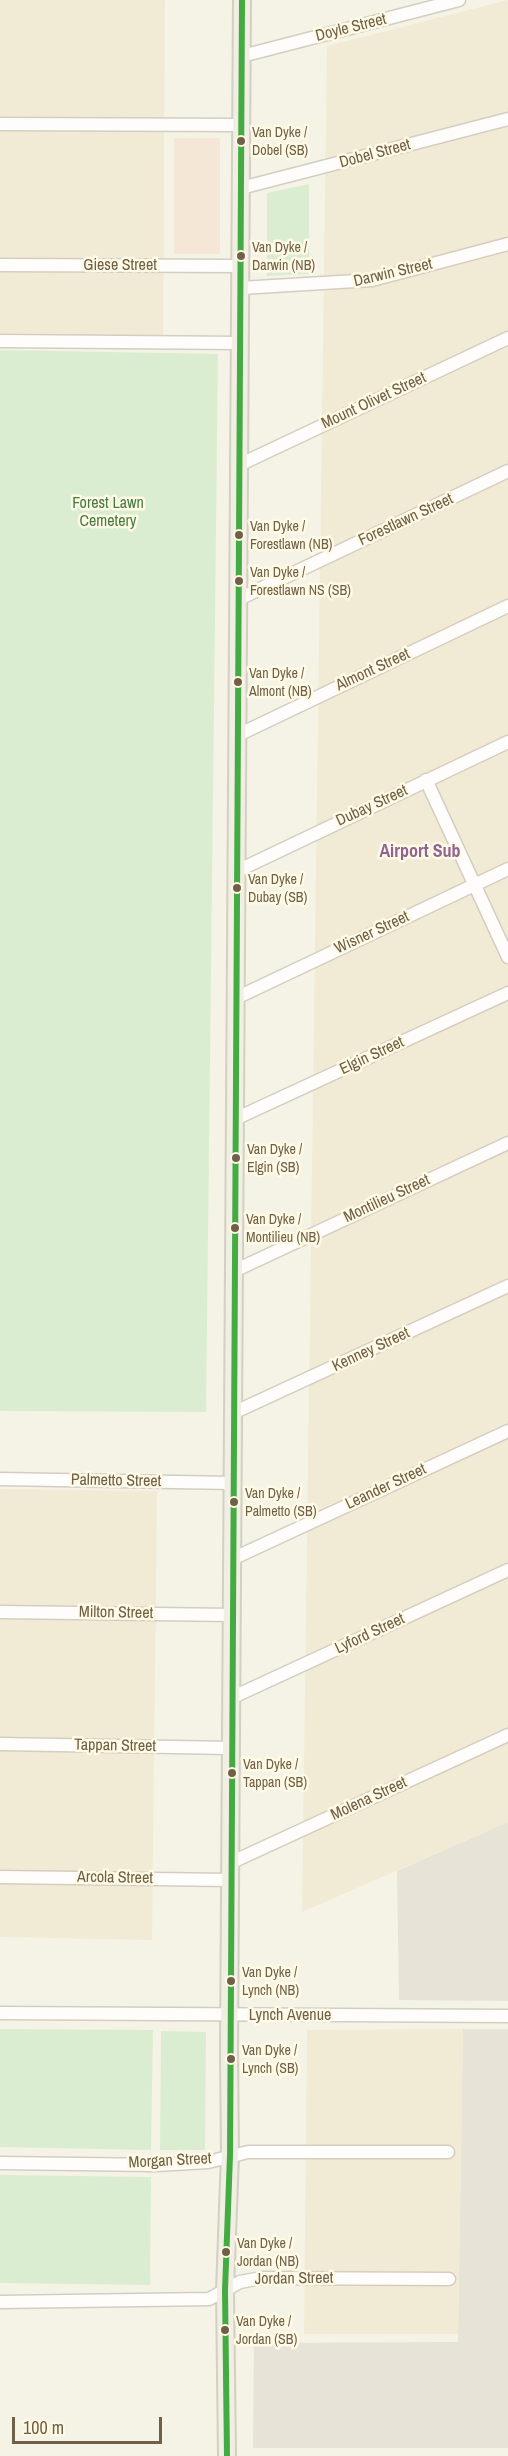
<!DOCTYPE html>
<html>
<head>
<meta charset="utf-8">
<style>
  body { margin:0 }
  #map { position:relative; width:508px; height:2456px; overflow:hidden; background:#f5f3e5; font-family:"Archivo Narrow",sans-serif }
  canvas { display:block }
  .scale { position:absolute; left:12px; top:2417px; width:150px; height:27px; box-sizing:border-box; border:3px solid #716048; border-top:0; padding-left:8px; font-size:18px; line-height:21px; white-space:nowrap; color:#716048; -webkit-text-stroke:4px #fffae5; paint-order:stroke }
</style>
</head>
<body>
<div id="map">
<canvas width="508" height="2456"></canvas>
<div class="scale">100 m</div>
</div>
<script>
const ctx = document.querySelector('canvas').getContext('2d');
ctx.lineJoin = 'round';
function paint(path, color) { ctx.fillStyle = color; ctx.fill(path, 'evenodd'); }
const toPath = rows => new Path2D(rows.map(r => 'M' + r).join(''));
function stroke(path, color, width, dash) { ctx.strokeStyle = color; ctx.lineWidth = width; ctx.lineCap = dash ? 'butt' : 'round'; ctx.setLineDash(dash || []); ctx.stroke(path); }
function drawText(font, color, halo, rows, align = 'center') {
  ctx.font = font + ' "Archivo Narrow",sans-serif'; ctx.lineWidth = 5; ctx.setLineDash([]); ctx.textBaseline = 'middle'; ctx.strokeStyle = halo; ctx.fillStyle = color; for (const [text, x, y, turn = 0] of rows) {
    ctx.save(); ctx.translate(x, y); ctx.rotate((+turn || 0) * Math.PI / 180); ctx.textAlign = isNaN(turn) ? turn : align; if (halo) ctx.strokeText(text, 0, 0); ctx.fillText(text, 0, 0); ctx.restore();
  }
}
paint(toPath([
  [0,0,165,0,163,336,0,335],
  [508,0,508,1822,302,1912,327,46],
  [0,1489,157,1491,152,1940,0,1937],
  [463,2029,458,2334,304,2334,307,2030]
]), '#f1ebd5');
paint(toPath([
  [174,138,220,138,220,254,174,254]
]), '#f4e7d5');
paint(toPath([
  [508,1822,508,2001,399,2000,397,1871],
  [463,2029,508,2029,508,2448,253,2448,254,2343,458,2342]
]), '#e7e3d7');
paint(toPath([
  [309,184,309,274,267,276,267,193],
  [0,350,218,354,206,1412,0,1411],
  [0,2029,153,2030,151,2150,0,2147],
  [161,2031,206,2032,205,2150,160,2150],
  [0,2175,151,2177,150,2285,0,2283]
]), '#dbedd0');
const minor = toPath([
  [242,56,459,0],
  [0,124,242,125],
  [241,188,508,119],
  [0,265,241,266],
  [241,288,372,280,508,244],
  [0,341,240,343],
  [239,465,508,338],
  [239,599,508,471],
  [238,735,508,606],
  [426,780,508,957],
  [237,871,508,742],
  [236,998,508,869],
  [235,1119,508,993],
  [234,1271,508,1143],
  [233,1413,508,1286],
  [0,1479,233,1483],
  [232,1559,508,1431],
  [0,1612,232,1615],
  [231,1698,508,1570],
  [0,1744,231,1748],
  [230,1863,508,1735],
  [0,1877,230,1880],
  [0,2013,508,2016],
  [0,2163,156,2165,208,2162,248,2152,448,2152],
  [0,2302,209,2299,240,2282,261,2278,449,2279]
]);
const major = toPath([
  [227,2456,225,2290,230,2155,229,2050,242,0]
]);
stroke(minor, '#d3cec1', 15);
stroke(major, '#d4cfc3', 20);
stroke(minor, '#fefdfb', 12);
stroke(major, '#f1efe3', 16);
stroke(toPath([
  [227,2456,225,2290,230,2155,242,0]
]), '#44aa42', 6);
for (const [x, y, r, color] of [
  [241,141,5,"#716048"],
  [241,256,5,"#716048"],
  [239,535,5,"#716048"],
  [239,581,5,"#716048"],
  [238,682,5,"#716048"],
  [237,888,5,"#716048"],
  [236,1158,5,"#716048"],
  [235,1228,5,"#716048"],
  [234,1502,5,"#716048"],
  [232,1773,5,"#716048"],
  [231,1981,5,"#716048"],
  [231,2059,5,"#716048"],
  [226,2252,5,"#716048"],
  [225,2330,5,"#716048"]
]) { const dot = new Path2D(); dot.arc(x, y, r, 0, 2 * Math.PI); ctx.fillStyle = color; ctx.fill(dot); stroke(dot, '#fffae5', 2); }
drawText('14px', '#716048', '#fffae5', [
  ["Van Dyke /",252,133],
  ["Dobel (SB)",252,151],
  ["Van Dyke /",252,248],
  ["Darwin (NB)",252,266],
  ["Van Dyke /",250,527],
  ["Forestlawn (NB)",250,545],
  ["Van Dyke /",250,573],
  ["Forestlawn NS (SB)",250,591],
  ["Van Dyke /",249,674],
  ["Almont (NB)",249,692],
  ["Van Dyke /",248,880],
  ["Dubay (SB)",248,898],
  ["Van Dyke /",247,1150],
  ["Elgin (SB)",247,1168],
  ["Van Dyke /",246,1220],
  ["Montilieu (NB)",246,1238],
  ["Van Dyke /",245,1494],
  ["Palmetto (SB)",245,1512],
  ["Van Dyke /",243,1765],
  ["Tappan (SB)",243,1783],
  ["Van Dyke /",242,1973],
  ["Lynch (NB)",242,1991],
  ["Van Dyke /",242,2051],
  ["Lynch (SB)",242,2069],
  ["Van Dyke /",237,2244],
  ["Jordan (NB)",237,2262],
  ["Van Dyke /",236,2322],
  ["Jordan (SB)",236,2340]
], 'left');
drawText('16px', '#716048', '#fffae5', [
  ["Doyle Street",351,28,-14],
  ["Dobel Street",375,154,-15],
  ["Giese Street",120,266],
  ["Darwin Street",393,273,-13],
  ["Mount Olivet Street",374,401,-25],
  ["Forestlawn Street",406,520,-25],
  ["Almont Street",373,670,-25],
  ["Dubay Street",372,806,-25],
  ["Wisner Street",372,933,-25],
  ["Elgin Street",372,1056,-25],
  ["Montilieu Street",387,1199,-25],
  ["Kenney Street",371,1350,-25],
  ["Palmetto Street",116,1481,1],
  ["Leander Street",386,1487,-25],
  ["Milton Street",116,1613,1],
  ["Lyford Street",370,1634,-25],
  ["Tappan Street",115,1746,1],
  ["Molena Street",369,1799,-25],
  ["Arcola Street",115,1878,1],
  ["Lynch Avenue",290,2016],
  ["Morgan Street",170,2161,-3],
  ["Jordan Street",294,2279,-1]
]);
drawText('16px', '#477c43', '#fffae5', [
  ["Forest Lawn",108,504],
  ["Cemetery",108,522]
]);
drawText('bold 18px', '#8f6394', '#fffae5', [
  ["Airport Sub",420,852]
]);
</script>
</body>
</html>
